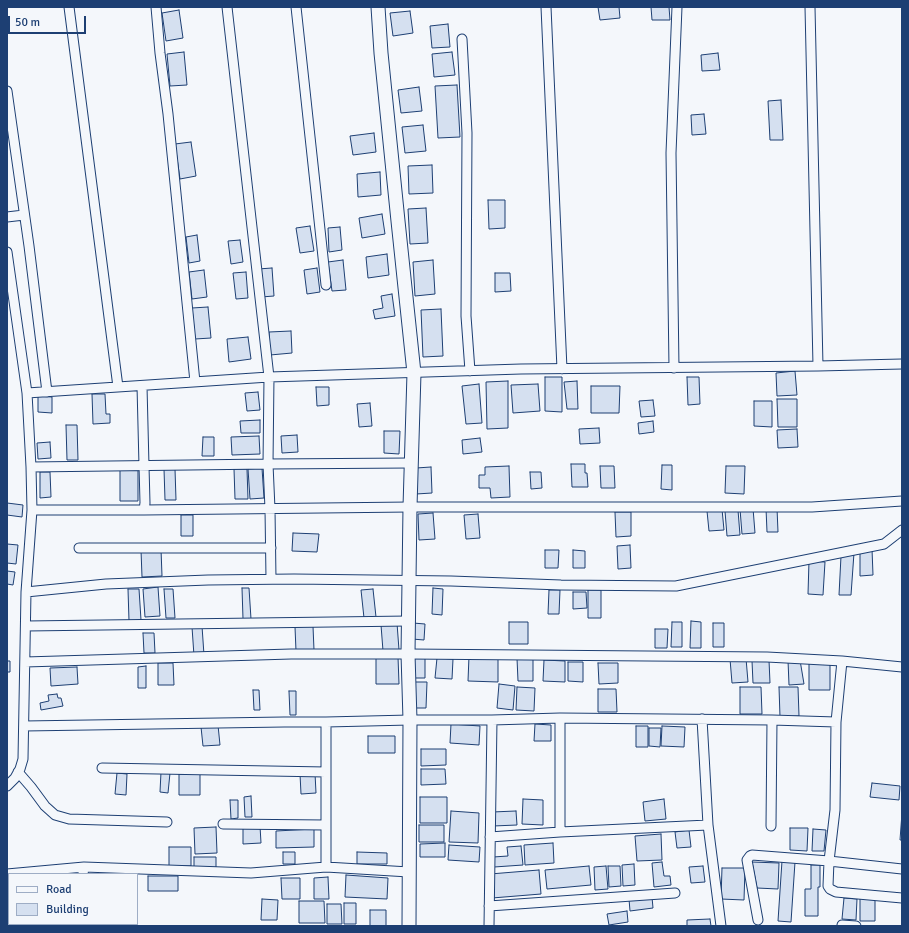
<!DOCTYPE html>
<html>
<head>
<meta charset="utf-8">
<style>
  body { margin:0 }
  #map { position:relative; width:909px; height:933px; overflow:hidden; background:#f4f7fb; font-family:Signika,sans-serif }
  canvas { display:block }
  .frame { position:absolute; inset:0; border:8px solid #1d3f73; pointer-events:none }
  .legend { position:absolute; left:8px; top:873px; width:130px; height:52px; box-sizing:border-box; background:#f4f7fb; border:1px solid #9eadc5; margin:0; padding:5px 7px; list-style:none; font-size:12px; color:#1d3f73 }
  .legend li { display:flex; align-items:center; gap:8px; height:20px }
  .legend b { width:20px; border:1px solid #9eadc5 }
  .scale { position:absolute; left:8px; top:16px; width:78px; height:18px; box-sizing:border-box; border:2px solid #1d3f73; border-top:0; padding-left:5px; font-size:12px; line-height:14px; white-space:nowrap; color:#1d3f73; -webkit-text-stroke:3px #f4f7fb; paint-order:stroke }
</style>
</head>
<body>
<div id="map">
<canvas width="909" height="933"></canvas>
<div class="frame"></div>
<ul class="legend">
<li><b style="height:5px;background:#f4f7fb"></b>Road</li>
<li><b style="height:11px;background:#d5e0f0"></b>Building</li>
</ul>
<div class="scale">50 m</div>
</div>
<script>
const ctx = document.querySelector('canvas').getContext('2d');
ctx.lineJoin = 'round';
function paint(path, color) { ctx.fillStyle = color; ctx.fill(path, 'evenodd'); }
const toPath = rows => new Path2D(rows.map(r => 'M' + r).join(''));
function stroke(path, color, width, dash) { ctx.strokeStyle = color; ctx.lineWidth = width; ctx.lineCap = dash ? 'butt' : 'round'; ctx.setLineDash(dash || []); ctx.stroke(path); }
const building = toPath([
  [598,7,619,7,620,18,600,20,598,7],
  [651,7,669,7,670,20,652,20,651,7],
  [179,10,183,38,166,41,162,13,179,10],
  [410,11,413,33,393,36,390,13,410,11],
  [448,24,450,47,432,48,430,26,448,24],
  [184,52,187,85,170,86,167,54,184,52],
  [452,52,455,75,434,77,432,54,452,52],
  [718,53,720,70,702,71,701,55,718,53],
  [457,85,460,137,438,138,435,86,457,85],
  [419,87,422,111,401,113,398,90,419,87],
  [781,100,783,140,770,140,768,101,781,100],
  [704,114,706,134,692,135,691,115,704,114],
  [423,125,426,151,405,153,402,127,423,125],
  [374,133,376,152,353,155,350,136,374,133],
  [191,142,196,176,180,179,175,144,191,142],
  [432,165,433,193,409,194,408,166,432,165],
  [380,172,381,195,358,197,357,174,380,172],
  [488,200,505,200,505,228,489,229,488,200],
  [426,208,428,243,410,244,408,209,426,208],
  [382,214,385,234,362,238,359,218,382,214],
  [310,226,314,251,300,253,296,228,310,226],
  [340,227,342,250,329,252,328,228,340,227],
  [197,235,200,261,189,263,186,237,197,235],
  [240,240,243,262,231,264,228,241,240,240],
  [387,254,389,275,368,278,366,257,387,254],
  [343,260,346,290,332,291,328,262,343,260],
  [433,260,435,294,415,296,413,262,433,260],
  [272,268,274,296,261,297,258,269,272,268],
  [317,268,320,292,307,294,304,270,317,268],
  [204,270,207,297,192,299,189,272,204,270],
  [246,272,248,298,236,299,233,273,246,272],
  [495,273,510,273,511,291,495,292,495,273],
  [392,294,395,316,375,319,373,310,383,308,381,296,392,294],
  [208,307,211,338,195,339,192,308,208,307],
  [441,309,443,356,423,357,421,310,441,309],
  [291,331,292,353,270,355,269,332,291,331],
  [248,337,251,359,229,362,227,339,248,337],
  [795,371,797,395,777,396,776,373,795,371],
  [545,377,562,377,562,412,545,411,545,377],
  [687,377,699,377,700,404,688,405,687,377],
  [508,381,508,428,487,429,486,382,508,381],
  [577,381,578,409,567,409,564,382,577,381],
  [479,384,482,423,466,424,462,386,479,384],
  [538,384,540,411,513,413,511,385,538,384],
  [591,386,620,386,619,413,591,413,591,386],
  [316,387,329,387,329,405,317,406,316,387],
  [258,392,260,410,247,411,245,393,258,392],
  [92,394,105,394,106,414,110,414,110,423,93,424,92,394],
  [38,396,52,397,52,413,38,412,38,396],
  [777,399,797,399,797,427,778,427,777,399],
  [653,400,655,416,641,417,639,401,653,400],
  [754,401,772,401,772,427,754,426,754,401],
  [370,403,372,426,359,427,357,404,370,403],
  [260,420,260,433,241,433,240,421,260,420],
  [653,421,654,432,639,434,638,423,653,421],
  [66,425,77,425,78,460,67,460,66,425],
  [599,428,600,443,580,444,579,429,599,428],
  [797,429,798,447,778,448,777,430,797,429],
  [384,431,400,431,399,454,384,453,384,431],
  [297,435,298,452,282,453,281,436,297,435],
  [259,436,260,454,232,455,231,437,259,436],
  [203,437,214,437,214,456,202,456,203,437],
  [480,438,482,452,463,454,462,440,480,438],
  [50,442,51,458,38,459,37,443,50,442],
  [571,464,585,464,585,473,587,473,588,487,572,487,571,464],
  [662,465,672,465,672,490,661,489,662,465],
  [509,466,510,497,491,498,490,488,479,488,479,475,485,475,485,467,509,466],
  [600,466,614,466,615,488,601,488,600,466],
  [726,466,745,466,744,494,725,493,726,466],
  [431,467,432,493,416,494,416,468,431,467],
  [120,468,138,468,138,501,120,501,120,468],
  [262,468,264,498,250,499,248,469,262,468],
  [164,469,175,469,176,500,165,500,164,469],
  [234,469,247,469,248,499,235,499,234,469],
  [40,472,50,472,51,497,40,498,40,472],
  [530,472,541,472,542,488,531,489,530,472],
  [7,503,23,505,22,517,7,515,7,503],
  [753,508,755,533,742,534,740,509,753,508],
  [766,508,777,508,778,532,767,532,766,508],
  [722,509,724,530,709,531,707,511,722,509],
  [738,510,740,535,727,536,725,511,738,510],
  [615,512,631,512,631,536,616,537,615,512],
  [433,513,435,539,419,540,418,514,433,513],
  [478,514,480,538,466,539,464,515,478,514],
  [181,515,193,515,193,536,181,536,181,515],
  [293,533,319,534,317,552,292,551,293,533],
  [7,544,18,545,16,564,7,563,7,544],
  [630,545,631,568,618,569,617,546,630,545],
  [161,549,162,576,142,577,141,550,161,549],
  [872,549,873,575,860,576,860,552,872,549],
  [545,550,559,550,558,568,545,568,545,550],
  [573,550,585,551,585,568,573,568,573,550],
  [854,553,851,595,839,595,841,556,854,553],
  [809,561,825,562,823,595,808,594,809,561],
  [7,571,15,572,13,585,7,584,7,571],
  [158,587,160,616,145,617,143,589,158,587],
  [242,588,249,588,251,619,243,619,242,588],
  [433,588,443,589,442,615,432,614,433,588],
  [128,589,139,589,141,620,129,621,128,589],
  [164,589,173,589,175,618,166,618,164,589],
  [373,589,376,617,364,618,361,590,373,589],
  [549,590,560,590,559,614,548,614,549,590],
  [588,590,601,590,601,618,588,618,588,590],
  [573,592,586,592,587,608,573,609,573,592],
  [691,621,701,622,701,648,690,648,691,621],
  [509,622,528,622,528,644,509,644,509,622],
  [672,622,682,622,682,647,671,647,672,622],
  [397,623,399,650,383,651,381,625,397,623],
  [413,623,425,624,424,640,412,639,413,623],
  [713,623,724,623,724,647,713,647,713,623],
  [202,626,204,655,194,656,192,627,202,626],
  [313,626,314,650,296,651,295,627,313,626],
  [655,629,668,629,667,648,655,648,655,629],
  [143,633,154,633,155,653,144,653,143,633],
  [469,656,498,657,498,682,468,681,469,656],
  [376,657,398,657,399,684,376,684,376,657],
  [412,658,425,658,425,678,412,678,412,658],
  [437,658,453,659,452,679,435,678,437,658],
  [517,658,533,658,533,681,518,681,517,658],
  [746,658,748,682,732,683,730,659,746,658],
  [544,660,565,661,565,682,543,681,544,660],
  [769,660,770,683,753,683,752,661,769,660],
  [788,660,800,660,804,684,789,685,788,660],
  [7,661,10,661,10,672,7,672,7,661],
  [568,662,583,662,583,682,568,681,568,662],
  [830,662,830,690,809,690,809,663,830,662],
  [158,663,173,663,174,685,158,685,158,663],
  [598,663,618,663,618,683,599,684,598,663],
  [146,666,146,688,138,688,138,667,146,666],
  [77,667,78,684,51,686,50,668,77,667],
  [413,682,427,682,426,708,412,708,413,682],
  [499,684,515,686,513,710,497,708,499,684],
  [517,687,535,688,534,711,516,710,517,687],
  [740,687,761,687,762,714,740,714,740,687],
  [779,687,798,687,799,716,780,717,779,687],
  [598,689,616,689,617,712,598,712,598,689],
  [253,690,259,690,260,710,254,710,253,690],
  [289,691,296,691,296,715,290,715,289,691],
  [57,694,58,698,61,698,63,706,41,710,40,703,49,701,48,695,57,694],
  [451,724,480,726,479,745,450,743,451,724],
  [535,724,551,725,551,741,534,741,535,724],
  [218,725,220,745,203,746,201,727,218,725],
  [636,726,648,726,648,747,636,747,636,726],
  [662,726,685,727,684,747,661,746,662,726],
  [649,728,661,728,660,747,649,746,649,728],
  [368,736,395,736,395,753,368,753,368,736],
  [421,749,446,749,446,765,421,766,421,749],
  [421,769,445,769,446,784,421,785,421,769],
  [161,772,170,773,168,793,160,792,161,772],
  [117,773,127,774,126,795,115,794,117,773],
  [315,773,316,793,301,794,300,774,315,773],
  [179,774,200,774,200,795,179,795,179,774],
  [872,783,900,786,899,800,870,797,872,783],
  [251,796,252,817,245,817,244,797,251,796],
  [420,797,447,797,447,823,420,823,420,797],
  [523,799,543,800,543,825,522,824,523,799],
  [664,799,666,819,645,821,643,802,664,799],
  [230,800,238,800,238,818,231,819,230,800],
  [451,811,479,813,478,843,449,842,451,811],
  [516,811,517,825,493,826,492,812,516,811],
  [902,813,902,840,900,840,902,813],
  [419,825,444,825,444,842,419,842,419,825],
  [243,826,260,826,261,843,243,844,243,826],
  [216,827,217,853,195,854,194,828,216,827],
  [790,828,808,828,807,851,790,850,790,828],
  [314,829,314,847,276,848,276,831,314,829],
  [813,829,826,830,824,851,812,851,813,829],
  [689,830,691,847,677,848,675,832,689,830],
  [661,834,662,860,637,861,635,836,661,834],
  [445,843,445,857,420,857,420,844,445,843],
  [553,843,554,863,525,865,524,845,553,843],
  [449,845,480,847,479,862,448,860,449,845],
  [521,846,523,865,494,867,493,857,508,856,507,847,521,846],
  [169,847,191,847,191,866,169,866,169,847],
  [283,852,295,852,295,864,283,864,283,852],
  [357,852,387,853,387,864,357,864,357,852],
  [194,857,216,857,216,868,194,868,194,857],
  [782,861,795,862,791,922,778,921,782,861],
  [662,862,664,876,670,876,671,885,654,887,652,863,662,862],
  [752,862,779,863,778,889,757,888,752,862],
  [634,864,635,885,623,886,622,865,634,864],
  [811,865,820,865,820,887,818,887,818,916,805,916,805,889,811,889,811,865],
  [589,866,591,885,547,889,545,870,589,866],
  [606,866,608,889,595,890,594,867,606,866],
  [608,866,620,866,621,886,609,887,608,866],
  [703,866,705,882,691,883,689,867,703,866],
  [722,868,745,868,744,900,721,899,722,868],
  [539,870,541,894,492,898,490,874,539,870],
  [346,875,388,878,387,899,345,897,346,875],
  [148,876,178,876,178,891,148,891,148,876],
  [328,877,329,899,314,899,314,878,328,877],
  [281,878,300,878,300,899,282,899,281,878],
  [652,897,653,908,630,911,629,899,652,897],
  [860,897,875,897,875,921,860,921,860,897],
  [844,898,857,899,856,920,842,919,844,898],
  [262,899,278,900,277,920,261,920,262,899],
  [299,901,324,901,325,923,299,923,299,901],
  [344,903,356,903,356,924,344,924,344,903],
  [327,904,341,904,342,924,327,924,327,904],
  [370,910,386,910,386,926,370,926,370,910],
  [627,911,628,922,609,925,607,914,627,911],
  [710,919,711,926,687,926,687,920,710,919]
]);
paint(building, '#d5e0f0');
stroke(building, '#1d3f73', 1);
const street = toPath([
  [69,7,118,387],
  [156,7,160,53,168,114,195,382],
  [227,7,269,377,268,464,270,509,271,579],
  [296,7,326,285],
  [546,7,562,369],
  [810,7,818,366],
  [462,39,467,133,466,316,470,371],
  [7,91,29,246,47,392],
  [7,217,24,215],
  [7,252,27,393,31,467,32,510,26,592,23,759,20,769,15,778,7,786],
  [674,368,671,153,677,7],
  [142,386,144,466,145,503,144,510],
  [27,393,269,377,521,369,818,366,902,364],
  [31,467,268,464,411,463],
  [32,510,144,510,410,507,812,507,902,501],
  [79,548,271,548],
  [26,592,106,584,208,580,294,579,451,581,561,585,676,586,884,544,902,530],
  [26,626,409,621],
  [25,662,291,654,408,654,767,657,842,661],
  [902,667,842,661,836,722,835,810,829,861,828,886,830,889,836,892,902,898],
  [702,719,708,825,721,926],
  [24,726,284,722,326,722,410,720,492,720,560,718,772,720,836,722],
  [102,768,326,772],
  [18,772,31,787,45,806,55,815,69,819,167,822],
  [223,824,325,825],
  [771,826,772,720],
  [560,832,560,718],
  [490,837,560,832,708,825],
  [84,867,251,873,326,867,409,872],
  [326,867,326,722],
  [7,874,84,867,83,874],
  [489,906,675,893],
  [758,920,747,860,750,856,752,855,829,861,902,869],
  [842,925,856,926],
  [81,926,81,924],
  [489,926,492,720]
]);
const secondary = toPath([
  [378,7,381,53,398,221,414,373,410,507,408,654,410,720,409,926]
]);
stroke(street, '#1d3f73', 11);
stroke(secondary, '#1d3f73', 15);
stroke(street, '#f4f7fb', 9);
stroke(secondary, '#f4f7fb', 13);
</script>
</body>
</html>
